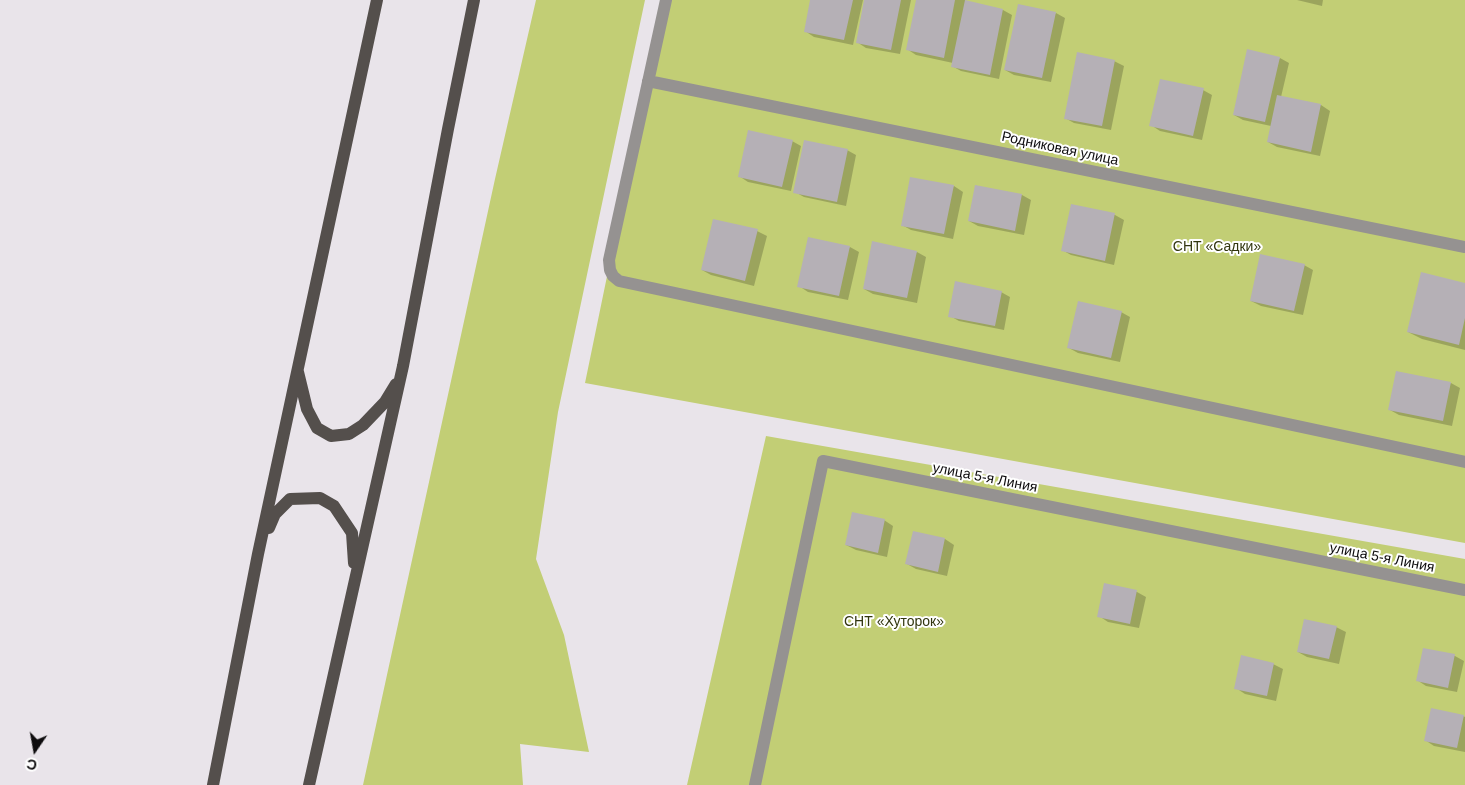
<!DOCTYPE html>
<html>
<head>
<meta charset="utf-8">
<style>
  body { margin:0 }
  #map { position:relative; width:1465px; height:785px; overflow:hidden; background:#e9e4ea; font-family:Helvetica,sans-serif }
  canvas { display:block }
  .north { position:absolute; left:10px; top:725px; width:50px; height:50px; -webkit-text-stroke:4px #fff; paint-order:stroke; rotate:192deg; font-size:14px; font-weight:700; line-height:20px; text-align:center; color:#0e0c0e }
  .north::after { content:''; display:block; margin:auto; width:18px; height:22px; background:#0e0c0e; clip-path:polygon(50% 0,100% 100%,50% 72%,0 100%) }
</style>
</head>
<body>
<div id="map">
<canvas width="1465" height="785"></canvas>
<div class="north">С</div>
</div>
<script>
const ctx = document.querySelector('canvas').getContext('2d');
ctx.lineJoin = 'round';
function paint(path, color) { ctx.fillStyle = color; ctx.fill(path, 'evenodd'); }
const toPath = rows => new Path2D(rows.map(r => 'M' + r).join(''));
function stroke(path, color, width, dash) { ctx.strokeStyle = color; ctx.lineWidth = width; ctx.lineCap = dash ? 'butt' : 'round'; ctx.setLineDash(dash || []); ctx.stroke(path); }
function drawText(font, color, halo, rows, align = 'center') {
  ctx.font = font + ' Helvetica,sans-serif'; ctx.lineWidth = 4; ctx.setLineDash([]); ctx.textBaseline = 'middle'; ctx.strokeStyle = halo; ctx.fillStyle = color; for (const [text, x, y, turn = 0] of rows) {
    ctx.save(); ctx.translate(x, y); ctx.rotate((+turn || 0) * Math.PI / 180); ctx.textAlign = isNaN(turn) ? turn : align; if (halo) ctx.strokeText(text, 0, 0); ctx.fillText(text, 0, 0); ctx.restore();
  }
}
paint(toPath([
  [536,0,645,0,558,412,536,559,564,635,589,752,520,744,523,785,363,785,495,179],
  [664,0,1465,0,1465,543,585,383],
  [766,436,1465,559,1465,785,687,785]
]), '#c2ce75');
paint(toPath([
  [812,0,863,0,853,45,814,37,805,31],
  [866,0,911,0,900,54,866,48,857,42],
  [917,0,965,0,965,2,1003,10,1012,15,999,79,961,71,952,66,953,63,916,55,907,49],
  [1297,0,1323,0,1322,6],
  [1056,13,1065,18,1051,82,1014,75,1005,70],
  [1280,58,1289,63,1281,97,1321,105,1330,111,1320,156,1277,147,1268,142,1271,126,1243,120,1234,115],
  [1114,61,1124,66,1111,130,1074,123,1065,118],
  [1203,90,1212,95,1202,140,1160,131,1151,125],
  [792,141,801,146,791,191,748,182,739,176],
  [847,150,856,155,846,206,804,197,795,192],
  [954,186,963,192,953,239,911,230,902,225],
  [976,186,1022,195,1031,200,1024,235,978,226,969,221],
  [1072,205,1115,215,1124,220,1114,265,1071,255,1062,250],
  [757,231,767,236,754,286,711,275,702,270],
  [850,247,859,252,848,300,808,292,799,286],
  [917,252,926,257,917,303,873,294,864,289],
  [1304,265,1313,270,1303,315,1261,306,1251,301],
  [1465,284,1465,350,1422,339,1408,332],
  [1001,292,1010,297,1004,330,959,321,950,316],
  [1121,312,1130,317,1120,362,1078,353,1069,348],
  [1451,383,1460,388,1452,426,1399,415,1390,410],
  [884,520,893,526,887,557,856,550,846,545],
  [914,532,945,539,954,545,947,576,916,569,907,564],
  [1105,585,1137,592,1146,597,1139,628,1108,622,1099,616],
  [1336,627,1346,632,1339,664,1307,657,1298,652],
  [1424,649,1455,656,1464,661,1457,692,1426,686,1417,680],
  [1273,664,1283,669,1276,701,1245,694,1236,688],
  [1463,716,1465,717,1465,752,1434,746,1425,740]
]), '#0003');
paint(toPath([
  [810,0,853,0,844,40,804,32],
  [864,0,901,0,891,50,856,43],
  [916,0,955,0,944,58,906,50],
  [965,0,1003,9,990,75,951,67],
  [1018,4,1056,12,1042,78,1004,70],
  [1247,49,1280,57,1265,122,1233,115],
  [1077,52,1115,60,1102,126,1064,119],
  [1160,79,1204,88,1193,136,1149,126],
  [1277,95,1321,104,1311,152,1267,142],
  [748,130,793,140,782,187,738,177],
  [804,140,848,149,837,202,793,193],
  [910,177,954,185,944,234,901,226],
  [975,185,1022,194,1015,231,968,221],
  [1071,204,1115,213,1105,261,1061,251],
  [713,219,758,229,745,281,701,270],
  [808,237,850,246,839,296,797,287],
  [872,241,917,251,907,298,863,289],
  [1260,254,1305,264,1294,311,1250,301],
  [1421,272,1465,283,1465,318,1459,345,1407,332],
  [955,281,1002,291,995,326,948,317],
  [1078,301,1122,311,1111,358,1067,348],
  [1396,371,1451,382,1443,421,1388,410],
  [852,512,885,519,878,553,845,545],
  [913,531,945,538,938,572,905,564],
  [1104,583,1137,590,1130,624,1097,617],
  [1304,619,1337,626,1329,659,1297,652],
  [1423,648,1455,654,1448,688,1416,681],
  [1241,655,1274,663,1267,696,1234,689],
  [1431,708,1464,715,1457,748,1424,741]
]), '#b5b0b6');
stroke(toPath([
  [666,0,609,260,610,270,613,276,619,281,1465,462],
  [648,81,1465,247],
  [755,785,823,461,1465,590]
]), '#959291', 12);
stroke(toPath([
  [298,372,307,409,317,428,331,436,349,434,363,425,385,402,396,384],
  [269,528,275,514,290,499,320,498,334,506,352,533,354,563],
  [213,785,258,554,377,0],
  [309,785,403,366,448,129,474,0]
]), '#544f4c', 12);
drawText('14px', '#0e0c0e', '#fff', [
  ["Родниковая улица",1060,149,12],
  ["улица 5-я Линия",985,478,11],
  ["улица 5-я Линия",1382,558,11]
]);
drawText('14px', '#32360f', '#fff', [
  ["СНТ «Садки»",1217,247],
  ["СНТ «Хуторок»",894,622]
]);
</script>
</body>
</html>
